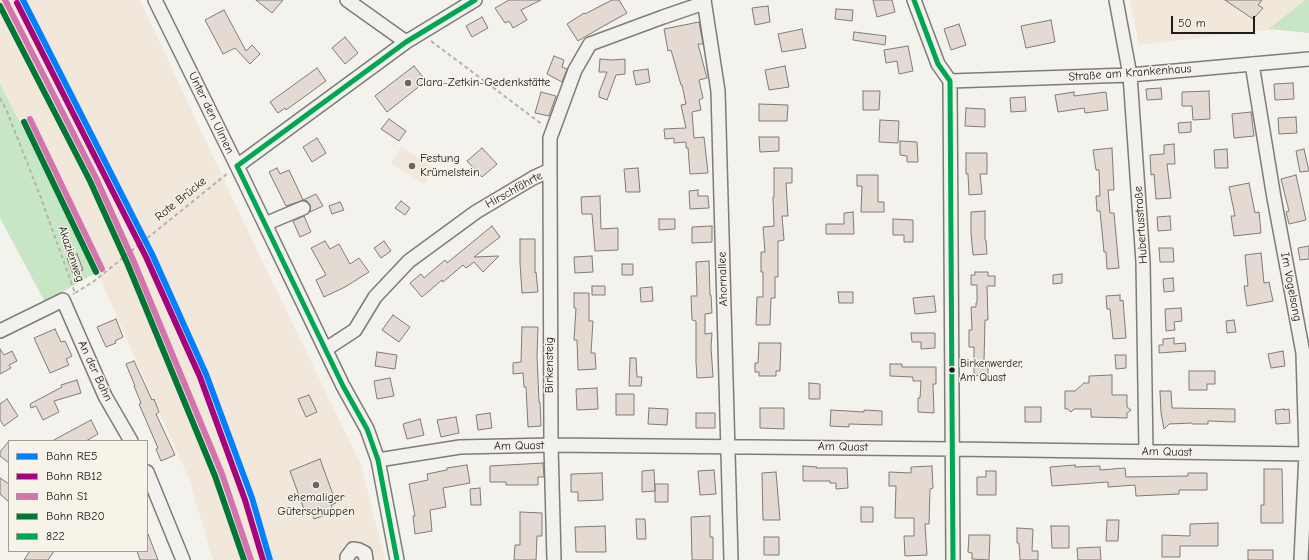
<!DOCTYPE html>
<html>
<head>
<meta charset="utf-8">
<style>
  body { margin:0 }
  #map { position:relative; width:1309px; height:560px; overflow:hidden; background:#f4f2ec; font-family:"Comic Neue",sans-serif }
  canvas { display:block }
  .legend { position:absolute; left:8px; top:440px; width:140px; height:112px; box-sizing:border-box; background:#f7f3e8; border:1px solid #9f9d96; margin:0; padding:5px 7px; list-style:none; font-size:12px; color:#1c1c1c }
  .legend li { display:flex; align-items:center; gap:8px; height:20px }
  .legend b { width:20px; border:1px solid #9f9d96 }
  .scale { position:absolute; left:1171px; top:16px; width:84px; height:18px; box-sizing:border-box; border:2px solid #1c1c1c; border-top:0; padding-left:5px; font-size:12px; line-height:14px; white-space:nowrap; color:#1c1c1c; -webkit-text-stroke:3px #f7f3e8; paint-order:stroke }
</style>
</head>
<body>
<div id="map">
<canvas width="1309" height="560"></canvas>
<ul class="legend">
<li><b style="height:5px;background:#0080ff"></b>Bahn RE5</li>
<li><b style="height:5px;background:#a5027d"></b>Bahn RB12</li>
<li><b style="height:5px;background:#d474ae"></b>Bahn S1</li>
<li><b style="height:5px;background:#007734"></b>Bahn RB20</li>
<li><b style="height:5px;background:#00a651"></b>822</li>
</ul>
<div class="scale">50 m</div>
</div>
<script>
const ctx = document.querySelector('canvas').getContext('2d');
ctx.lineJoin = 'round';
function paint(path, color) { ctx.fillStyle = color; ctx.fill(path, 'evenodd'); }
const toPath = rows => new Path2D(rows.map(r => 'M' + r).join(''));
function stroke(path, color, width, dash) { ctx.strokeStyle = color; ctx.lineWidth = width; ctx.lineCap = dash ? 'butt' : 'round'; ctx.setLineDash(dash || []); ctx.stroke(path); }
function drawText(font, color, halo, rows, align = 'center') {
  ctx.font = font + ' "Comic Neue",sans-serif'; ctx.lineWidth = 3; ctx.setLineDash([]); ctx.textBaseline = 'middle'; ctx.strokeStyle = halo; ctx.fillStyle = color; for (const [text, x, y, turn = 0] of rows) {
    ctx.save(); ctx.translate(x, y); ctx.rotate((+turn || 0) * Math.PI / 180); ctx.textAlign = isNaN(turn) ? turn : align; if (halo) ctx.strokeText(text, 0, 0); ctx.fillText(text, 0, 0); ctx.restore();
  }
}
paint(toPath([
  [0,0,140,0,246,227,361,465,385,560,213,560,189,479,97,272,0,84],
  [1130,0,1305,0,1269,30,1139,45],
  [401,147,434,168,424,184,391,163]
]), '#f2e7db');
paint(toPath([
  [1305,0,1309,0,1309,33,1269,29],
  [0,84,97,272,45,302,0,218]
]), '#c7e6c4');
const building = toPath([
  [256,0,283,0,272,13,256,0],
  [509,0,541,0,521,10,527,20,513,28,509,21,505,23,495,8,509,0],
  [612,0,619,0,627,13,600,28,578,41,567,24,584,13,585,14,612,0],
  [873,0,892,0,895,12,877,17,873,0],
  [1225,0,1262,0,1258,5,1263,8,1253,19,1225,0],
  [768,6,770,22,755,25,752,8,768,6],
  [836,9,853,10,852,21,835,19,836,9],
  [224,10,246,51,252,45,260,54,250,64,235,48,223,54,205,20,224,10],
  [482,17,488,28,472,37,466,26,482,17],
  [1051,20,1055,42,1026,48,1021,26,1051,20],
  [699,22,703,44,698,44,707,78,699,80,703,98,699,100,701,110,692,112,694,138,704,137,708,173,690,174,688,148,686,148,686,142,674,143,674,138,665,139,664,129,686,128,681,105,686,104,682,85,681,85,671,50,668,51,664,29,699,22],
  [959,24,966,45,951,50,944,29,959,24],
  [802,29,806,48,782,52,778,34,802,29],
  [854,32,886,36,885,45,853,40,854,32],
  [345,37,358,53,345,64,332,48,345,37],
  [908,46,913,71,899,74,897,61,886,63,884,50,908,46],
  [554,56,564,60,562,67,567,69,562,82,547,74,554,56],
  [600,59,612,60,625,59,625,74,616,75,607,100,599,97,599,93,607,72,599,72,600,59],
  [414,66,426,81,387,112,375,96,414,66],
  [785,66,789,87,769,90,765,70,785,66],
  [317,68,326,81,286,110,285,108,278,113,270,102,317,68],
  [648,69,650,82,636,85,633,71,648,69],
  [1293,83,1294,99,1275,100,1274,84,1293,83],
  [1161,88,1162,99,1147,100,1146,89,1161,88],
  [863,91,880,91,879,110,863,110,863,91],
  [1209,91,1210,119,1193,120,1192,106,1182,106,1182,92,1209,91],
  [541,92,556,96,549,116,535,113,541,92],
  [1074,92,1074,96,1106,92,1108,110,1085,113,1084,108,1058,112,1055,95,1074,92],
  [1025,97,1026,111,1011,112,1010,98,1025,97],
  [759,104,788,105,787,121,759,121,759,104],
  [966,108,985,109,985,127,965,126,966,108],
  [1251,112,1254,136,1234,138,1232,114,1251,112],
  [1296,117,1297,133,1279,134,1278,118,1296,117],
  [389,119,406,131,399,141,381,129,389,119],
  [880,120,899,121,898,143,879,142,880,120],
  [1191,122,1191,132,1179,133,1178,123,1191,122],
  [759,137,779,137,779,151,760,152,759,137],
  [317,138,326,153,312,162,303,147,317,138],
  [900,141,917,142,918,162,907,162,907,156,900,155,900,141],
  [1174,144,1175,164,1167,164,1171,198,1156,199,1154,174,1151,175,1150,155,1164,154,1164,145,1174,144],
  [482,148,497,164,482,177,467,161,482,148],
  [1112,148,1114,190,1108,190,1110,213,1114,213,1119,268,1107,269,1106,252,1104,252,1100,211,1097,211,1096,196,1100,196,1099,170,1096,170,1093,150,1112,148],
  [1227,149,1228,168,1215,168,1214,150,1227,149],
  [1304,149,1309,171,1300,172,1296,151,1304,149],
  [966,153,987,153,987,174,980,174,982,194,969,195,968,174,966,174,966,153],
  [277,168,280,174,289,170,303,200,316,194,323,206,310,212,310,205,307,201,304,200,286,206,269,172,277,168],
  [638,168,640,192,626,192,624,169,638,168],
  [774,168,792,168,792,183,786,183,788,216,782,216,784,240,778,241,778,277,775,277,775,298,771,298,770,325,756,325,757,297,763,297,763,272,761,272,761,252,765,252,763,227,774,226,773,197,774,197,774,168],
  [857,175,878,175,878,202,884,202,884,212,861,212,862,186,857,186,857,175],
  [1296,175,1306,220,1289,224,1286,212,1289,211,1281,179,1296,175],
  [1249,183,1255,213,1259,212,1261,233,1234,236,1231,216,1235,216,1229,187,1249,183],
  [698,190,698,196,708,196,709,208,690,209,689,191,698,190],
  [600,196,601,229,618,228,618,250,595,251,592,214,582,214,581,197,600,196],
  [401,201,410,208,405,215,395,208,401,201],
  [340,202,344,210,332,214,329,206,340,202],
  [985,211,985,240,986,240,987,254,973,255,971,233,971,212,985,211],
  [853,212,854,234,826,234,826,224,844,224,844,213,853,212],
  [304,216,311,232,300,237,293,221,304,216],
  [1170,216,1171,230,1158,231,1157,217,1170,216],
  [659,219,675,219,675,229,659,230,659,219],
  [893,219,913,220,913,242,904,242,904,235,893,235,893,219],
  [492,226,500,237,474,257,499,256,483,272,474,262,466,268,463,265,443,282,442,280,422,297,410,283,421,274,424,278,445,260,447,263,492,226],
  [712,226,712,242,692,243,692,227,712,226],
  [520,239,535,239,535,273,536,272,538,292,522,293,520,263,520,239],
  [325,241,330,249,339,244,350,264,359,258,369,272,345,287,324,297,316,280,326,275,311,248,325,241],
  [384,241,391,251,381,258,374,248,384,241],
  [1309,246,1309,259,1300,260,1298,248,1309,246],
  [1159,248,1173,248,1174,262,1160,262,1159,248],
  [1261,253,1264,283,1269,282,1273,301,1247,306,1244,286,1248,286,1245,255,1261,253],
  [77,254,83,270,73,274,67,258,77,254],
  [592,256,593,272,575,273,574,257,592,256],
  [709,261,710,295,711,295,712,313,705,314,705,334,712,333,711,347,713,377,697,378,696,362,696,321,692,320,691,296,697,296,696,262,709,261],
  [622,264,633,264,633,275,622,275,622,264],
  [975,272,988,272,988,276,995,276,995,286,987,286,988,320,985,320,984,361,988,361,988,375,974,376,974,347,969,347,969,330,972,330,971,307,976,307,976,303,977,303,977,285,971,285,971,275,975,275,975,272],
  [1062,274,1062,283,1053,284,1053,275,1062,274],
  [1173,278,1174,291,1164,292,1163,279,1173,278],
  [592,286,605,286,605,295,592,295,592,286],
  [652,287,653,301,641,302,640,288,652,287],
  [838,292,853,292,853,303,839,303,838,292],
  [574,293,589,293,589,321,593,321,591,353,595,353,596,369,578,370,577,340,574,340,576,308,574,308,574,293],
  [1120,295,1120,301,1123,300,1126,338,1113,339,1110,309,1107,309,1106,296,1120,295],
  [934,296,936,312,915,314,913,298,934,296],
  [1181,308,1182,321,1174,322,1175,330,1166,331,1165,309,1181,308],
  [393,315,410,327,399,342,382,330,393,315],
  [116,319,123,337,115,341,116,343,106,347,97,327,116,319],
  [1234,320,1236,332,1227,333,1226,321,1234,320],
  [522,327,538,327,537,356,539,402,540,402,541,426,528,427,526,387,524,387,523,373,513,374,513,363,521,362,522,327],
  [55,329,61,342,65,341,72,356,66,359,69,365,50,373,34,338,55,329],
  [911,333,935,333,935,348,921,349,921,342,912,342,911,333],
  [1174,338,1174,344,1185,343,1186,351,1159,353,1159,345,1163,345,1163,339,1174,338],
  [759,343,781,343,780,371,776,371,776,376,759,376,759,372,755,372,755,363,758,363,759,343],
  [0,349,4,355,12,351,17,361,9,365,11,368,0,374,0,349],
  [1283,351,1285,366,1271,368,1268,354,1283,351],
  [377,352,397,355,395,369,375,366,377,352],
  [1115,355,1126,355,1126,368,1116,369,1115,355],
  [630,358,636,358,637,377,642,377,641,386,629,386,630,358],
  [134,361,152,400,154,399,159,412,156,414,175,455,161,461,156,449,158,448,139,404,141,403,134,386,135,386,126,364,134,361],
  [890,364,902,364,902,367,936,367,936,384,933,384,934,413,918,412,918,398,920,398,921,381,913,381,913,377,890,376,890,364],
  [1189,371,1215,371,1215,384,1207,384,1207,390,1189,390,1189,371],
  [1112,375,1112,395,1127,395,1127,407,1131,410,1127,413,1127,418,1091,417,1091,409,1074,409,1071,412,1068,409,1065,409,1065,391,1075,391,1084,383,1089,383,1089,376,1112,375],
  [390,378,394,396,377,399,374,381,390,378],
  [77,380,81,393,54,401,59,412,43,420,36,406,31,408,30,404,62,387,61,385,77,380],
  [809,383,820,384,820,399,809,399,809,383],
  [597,388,598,409,577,410,576,389,597,388],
  [1160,391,1171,391,1172,408,1235,409,1235,422,1208,421,1208,424,1192,424,1192,423,1169,424,1164,429,1161,413,1160,391],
  [616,394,634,394,634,415,616,415,616,394],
  [309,395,317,412,306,417,298,399,309,395],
  [7,399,18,416,4,426,0,420,0,404,7,399],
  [1025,407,1041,407,1041,422,1025,422,1025,407],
  [649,408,668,409,667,425,648,424,649,408],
  [760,408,784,408,784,429,760,428,760,408],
  [1284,409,1284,410,1289,409,1290,423,1276,424,1275,410,1284,409],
  [831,410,864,412,864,410,882,411,882,425,849,424,849,427,830,426,831,410],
  [490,413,492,428,478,430,476,415,490,413],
  [696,413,715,413,715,428,696,428,696,413],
  [456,417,459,433,441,437,437,420,456,417],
  [420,419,424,435,407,439,403,424,420,419],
  [91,420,98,434,86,441,52,441,91,420],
  [9,441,9,463,0,456,0,452,9,441],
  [320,459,336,503,331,505,334,512,314,519,311,509,305,512,290,471,320,459],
  [543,463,544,477,538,477,538,485,506,485,506,482,490,482,490,466,543,463],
  [467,465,470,483,443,488,446,507,430,510,432,531,415,534,413,516,415,516,409,484,428,480,427,474,447,470,447,468,467,465],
  [1075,465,1075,467,1100,466,1100,470,1125,468,1126,477,1188,476,1188,473,1207,473,1207,490,1179,490,1179,494,1136,496,1135,485,1108,487,1108,482,1052,486,1050,467,1075,465],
  [803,466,817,467,816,468,847,468,848,488,836,489,836,483,830,483,830,481,803,481,803,466],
  [932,466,933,488,930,489,929,524,925,524,927,555,905,556,904,536,914,536,914,518,895,518,896,486,889,486,889,472,911,473,911,467,932,466],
  [1264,469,1282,469,1283,523,1261,523,1261,505,1264,505,1264,469],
  [654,470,655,491,642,492,642,471,654,470],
  [714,470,716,494,700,495,698,471,714,470],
  [986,471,996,471,996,495,977,495,977,477,986,477,986,471],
  [776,472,780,520,763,520,762,473,776,472],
  [602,473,603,500,578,501,578,492,571,492,571,474,602,473],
  [0,478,9,484,9,502,0,494,0,478],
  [655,484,668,484,668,502,655,502,655,484],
  [480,488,481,505,471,505,470,489,480,488],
  [861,507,873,507,873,522,861,522,861,507],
  [520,512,542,513,542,536,537,536,536,560,514,560,515,545,520,545,520,512],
  [710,516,710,537,713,537,713,560,692,560,691,517,710,516],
  [636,519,645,519,646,539,637,539,636,519],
  [1107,520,1119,520,1118,541,1106,541,1107,520],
  [1218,523,1218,546,1180,546,1180,557,1162,557,1162,535,1190,536,1190,524,1218,523],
  [605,526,606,552,576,552,575,527,605,526],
  [1051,526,1069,526,1069,548,1052,548,1051,526],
  [1017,528,1033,529,1032,551,1038,551,1038,560,1020,560,1019,543,1017,543,1017,528],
  [147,534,148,534,158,560,140,560,137,551,147,551,147,534],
  [969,535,990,535,989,560,972,559,972,553,968,552,969,535],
  [764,537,779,537,779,555,764,555,764,537],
  [1100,547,1101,560,1078,560,1077,548,1100,547],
  [1248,550,1273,550,1273,560,1248,560,1248,550],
  [30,551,54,551,48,560,24,560,30,551]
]);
paint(building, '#e4dad1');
stroke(building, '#7d7c7a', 1);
const minor = toPath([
  [155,0,237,166,343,386,367,429,378,460,397,560],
  [347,0,406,42],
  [704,0,718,91,731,560],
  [914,0,938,64,950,81,953,560],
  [1116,0,1130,75,1143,262,1146,452],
  [1252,64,1274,198,1303,353,1306,454,1301,560],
  [950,81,1130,75,1309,59],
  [237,166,406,42,475,0],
  [550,170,551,445,554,560],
  [265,224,303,208],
  [0,331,63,300,105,396,131,441],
  [326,349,355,330,375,297,409,261,476,212,533,178,550,170,550,138,575,70,590,44,663,17,704,3],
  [378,460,460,447,551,445,953,449,1309,454],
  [147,472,183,560],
  [347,560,347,557,353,549,359,550,365,553,366,560]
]);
stroke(minor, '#7d7c7a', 16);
stroke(toPath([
  [431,41,543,125],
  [0,98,6,109,41,198,75,293,73,294],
  [75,293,93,282,228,173]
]), '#b4b3b0', 2, [4, 3]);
stroke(minor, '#f2f1ed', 13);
stroke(toPath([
  [914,0,938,64,950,81,953,560],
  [397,560,378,460,367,429,343,386,237,166,406,42,475,0]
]), '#00a651', 5);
stroke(toPath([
  [23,0,152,254,206,374,252,498,270,560]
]), '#0080ff', 6);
stroke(toPath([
  [17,3,146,257,200,377,245,500,263,560]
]), '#a5027d', 6);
stroke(toPath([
  [5,0,96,178,134,262,222,474,251,560],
  [30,119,102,269]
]), '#d474ae', 6);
stroke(toPath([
  [0,6,90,181,128,265,215,476,244,560],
  [24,122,96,272]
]), '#007734', 6);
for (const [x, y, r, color] of [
  [408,83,4,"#686765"],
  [412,166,4,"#686765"],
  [952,370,3.5,"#1c1c1c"],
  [316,485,4,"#686765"]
]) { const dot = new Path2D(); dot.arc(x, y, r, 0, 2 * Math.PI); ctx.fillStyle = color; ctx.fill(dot); stroke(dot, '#f7f3e8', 1.5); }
drawText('11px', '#1c1c1c', '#f7f3e8', [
  ["Birkenwerder,",960,364],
  ["Am Quast",960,378]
], 'left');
drawText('12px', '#1c1c1c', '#f7f3e8', [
  ["Straße am Krankenhaus",1130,73,-4],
  ["Unter den Ulmen",211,113,64],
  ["Hirschfährte",514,190,-29],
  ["Rote Brücke",181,199,-39],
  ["Hubertusstraße",1141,225,-94],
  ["Akazienweg",71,254,71],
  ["Ahornallee",723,279,-92],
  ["Im Vogelsang",1291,287,79],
  ["Birkensteig",550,365,-90],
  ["An der Bahn",95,371,65],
  ["Am Quast",519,446,-1],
  ["Am Quast",843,447,1],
  ["Am Quast",1167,452,1]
]);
drawText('12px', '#1c1c1c', '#f7f3e8', [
  ["Clara-Zetkin-Gedenkstätte",416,83],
  ["Festung",420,159],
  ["Krümelstein",420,173],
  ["ehemaliger",316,498,"center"],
  ["Güterschuppen",316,512,"center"]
], 'left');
</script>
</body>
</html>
